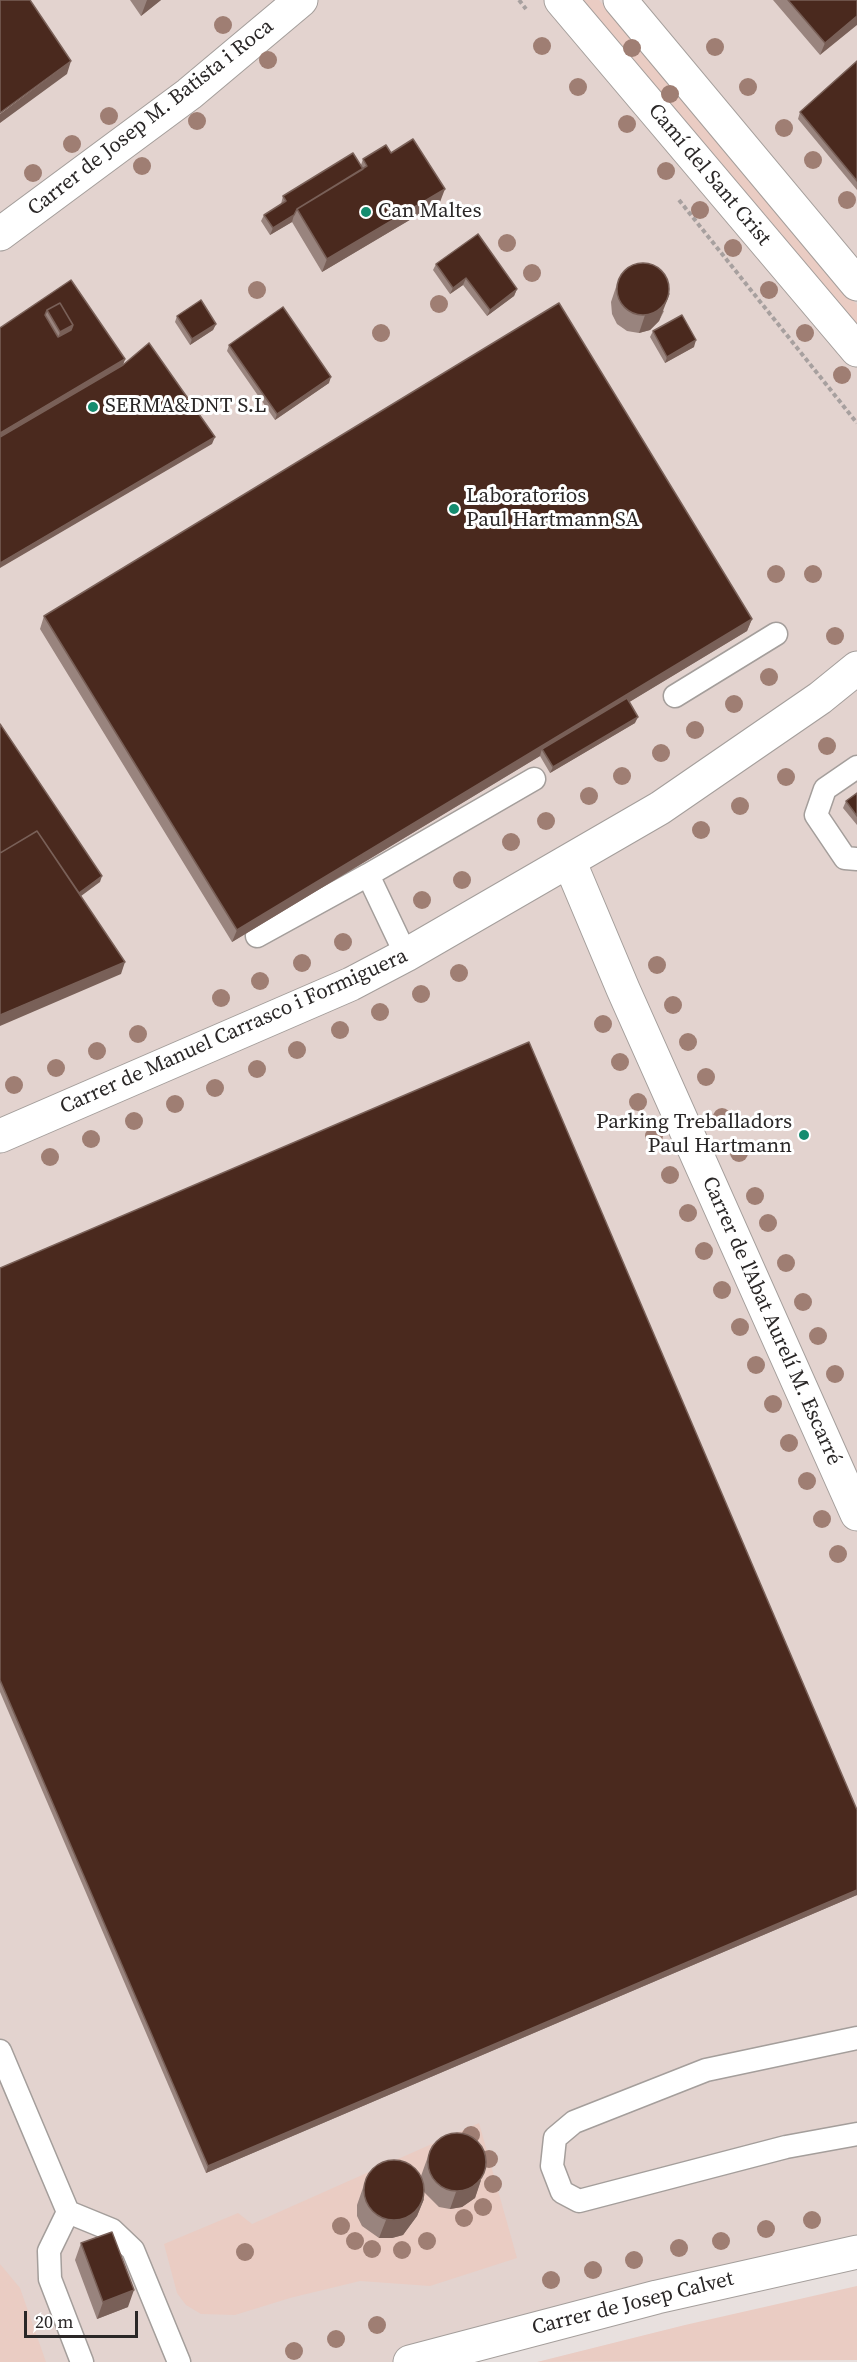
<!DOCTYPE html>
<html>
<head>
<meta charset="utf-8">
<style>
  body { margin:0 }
  #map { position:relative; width:857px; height:2362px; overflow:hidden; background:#e8e0de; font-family:"Source Serif 4",serif }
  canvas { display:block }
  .scale { position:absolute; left:24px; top:2311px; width:114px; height:27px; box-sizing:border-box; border:3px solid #2a2727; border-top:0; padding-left:8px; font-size:18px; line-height:21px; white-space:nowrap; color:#2a2727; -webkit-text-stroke:4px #fff; paint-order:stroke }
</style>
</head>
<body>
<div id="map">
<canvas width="857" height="2362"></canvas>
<div class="scale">20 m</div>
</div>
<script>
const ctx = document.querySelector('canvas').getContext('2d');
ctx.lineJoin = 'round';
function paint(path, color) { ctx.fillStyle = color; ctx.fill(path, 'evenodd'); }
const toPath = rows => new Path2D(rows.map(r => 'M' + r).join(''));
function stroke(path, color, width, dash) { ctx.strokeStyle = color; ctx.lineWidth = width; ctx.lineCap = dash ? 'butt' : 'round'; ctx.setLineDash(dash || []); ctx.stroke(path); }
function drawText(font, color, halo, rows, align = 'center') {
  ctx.font = font + ' "Source Serif 4",serif'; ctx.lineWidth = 6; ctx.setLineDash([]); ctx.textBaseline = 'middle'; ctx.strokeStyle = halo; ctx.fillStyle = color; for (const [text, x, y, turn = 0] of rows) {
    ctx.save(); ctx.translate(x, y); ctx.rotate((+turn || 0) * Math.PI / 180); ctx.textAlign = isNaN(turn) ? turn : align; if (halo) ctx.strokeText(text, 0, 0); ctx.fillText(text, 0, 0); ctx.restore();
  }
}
paint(toPath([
  [0,0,857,0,857,2252,410,2362,0,2362]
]), '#e3d3cf');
paint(toPath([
  [578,0,599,0,857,305,857,331],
  [479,2123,517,2258,430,2286,360,2281,290,2298,235,2315,201,2314,186,2305,177,2293,164,2244,238,2213,252,2224],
  [0,2264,20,2288,46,2362,0,2362],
  [857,2286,857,2360,537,2362,685,2325]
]), '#eaccc3');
const lane = toPath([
  [675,696,776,634],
  [857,767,825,789,816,815,845,858,857,859],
  [257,936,368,875],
  [406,955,368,875,534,779],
  [857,2038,706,2070,574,2122,555,2138,552,2166,562,2192,579,2201,786,2147,857,2134],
  [0,2051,68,2212,112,2230,133,2250,179,2362],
  [68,2212,49,2251,50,2279,82,2362]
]);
const street = toPath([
  [561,0,857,350],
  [620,0,857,284],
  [0,234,189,94,301,0],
  [570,863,623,989,857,1514],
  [0,1136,351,984,406,955,660,808,820,698,857,668],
  [410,2362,657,2297,857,2252]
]);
stroke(lane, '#a49e9b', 25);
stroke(street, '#a49e9b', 35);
stroke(toPath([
  [519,0,526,9],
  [679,200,857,423]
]), '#a7a09f', 4, [4.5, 3]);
stroke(lane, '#fff', 22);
stroke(street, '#fff', 33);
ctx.fillStyle = '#9f7e73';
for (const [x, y] of [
  [223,25],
  [542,46],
  [715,47],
  [632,48],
  [268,60],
  [578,87],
  [748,87],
  [670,94],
  [109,116],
  [197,121],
  [627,124],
  [784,128],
  [72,144],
  [813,160],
  [142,166],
  [666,171],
  [33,173],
  [847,200],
  [700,210],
  [507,243],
  [733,248],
  [532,273],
  [257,290],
  [769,290],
  [439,304],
  [381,333],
  [805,333],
  [842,375],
  [776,574],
  [813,574],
  [835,636],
  [769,677],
  [734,704],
  [695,730],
  [827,746],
  [661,753],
  [622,776],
  [786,777],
  [589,796],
  [740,806],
  [546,821],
  [701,830],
  [511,842],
  [462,880],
  [422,900],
  [343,942],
  [302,963],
  [657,965],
  [459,973],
  [260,981],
  [421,994],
  [221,998],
  [673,1005],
  [380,1012],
  [603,1024],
  [340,1030],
  [138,1034],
  [688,1042],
  [297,1050],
  [97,1051],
  [620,1062],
  [56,1068],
  [257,1069],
  [706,1077],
  [14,1085],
  [215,1088],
  [638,1102],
  [175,1104],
  [722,1117],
  [134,1121],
  [654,1136],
  [91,1139],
  [739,1153],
  [50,1157],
  [670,1175],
  [755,1196],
  [688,1213],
  [768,1223],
  [704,1251],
  [786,1263],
  [722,1290],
  [803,1302],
  [740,1327],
  [818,1336],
  [756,1365],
  [835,1374],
  [773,1404],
  [789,1443],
  [807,1481],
  [822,1519],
  [838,1554],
  [471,2135],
  [489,2159],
  [493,2184],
  [483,2207],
  [464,2218],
  [812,2220],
  [341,2226],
  [766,2229],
  [355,2241],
  [427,2241],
  [721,2241],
  [679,2248],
  [372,2249],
  [402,2250],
  [245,2252],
  [634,2260],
  [593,2270],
  [551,2280],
  [377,2325],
  [336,2339],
  [294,2351]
]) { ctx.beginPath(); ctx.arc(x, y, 9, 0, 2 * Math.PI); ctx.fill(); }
paint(toPath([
  [130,0,161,0,141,16],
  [773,0,857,0,820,55],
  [857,61,857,190,798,119,800,112],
  [391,153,440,202,322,272,292,222,270,235,261,221,264,215,281,204,283,196,361,165,363,159],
  [436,264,517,289,514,296,487,316,463,285,450,294,433,270],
  [71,280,125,359,123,365,212,444,0,328],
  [617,284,664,311,659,321,650,330,639,333,627,331,617,324,612,314,611,302],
  [177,316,216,324,213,330,190,345,175,322],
  [653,331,694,347,665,363,650,337],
  [229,345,329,383,275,420,227,351],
  [44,616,752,619,747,631,629,702,635,723,550,773,540,756,232,942,40,629],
  [857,793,857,825,843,808,846,801],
  [0,1268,857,1810,857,1895,206,2173,0,1692],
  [431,2148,481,2180,475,2198,462,2207,450,2209,439,2207,424,2192,424,2199,417,2216,403,2235,392,2238,379,2238,362,2226,357,2216,357,2205,367,2176,421,2176],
  [81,2243,128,2307,97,2319,75,2260]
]), '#99847e');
paint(toPath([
  [147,0,161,0,141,16],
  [857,16,857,25,820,55,825,43],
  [71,61,67,74,0,123,0,114],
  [445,189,440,202,322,272,327,259],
  [294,215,292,222,270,235,273,228],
  [466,278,463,285,450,294,453,288],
  [517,289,514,296,487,316,490,310],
  [670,293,659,321,650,330,639,333,645,315],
  [216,324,213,330,190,345,192,339],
  [73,325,66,342,54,350,60,332],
  [696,340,694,347,665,363,667,357],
  [125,359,121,371,0,442,0,433],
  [331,377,329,383,275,420,277,414],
  [215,437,212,444,0,568,0,563],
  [752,619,747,631,545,753,542,749,540,756,232,942,237,930],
  [638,717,635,723,550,773,553,767],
  [102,876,100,882,73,902,75,895],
  [125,962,121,974,0,1026,0,1015],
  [857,1890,857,1895,206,2173,208,2166],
  [481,2180,475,2198,462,2207,450,2209,456,2192],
  [424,2199,417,2216,403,2235,392,2238,379,2238,386,2220],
  [134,2290,128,2307,97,2319,103,2302]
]), '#796058');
const building = toPath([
  [0,0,30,0,71,61,0,113,0,0],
  [788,0,857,0,857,16,825,43,788,0],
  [857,61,857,181,800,112,857,61],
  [413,139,445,189,327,259,297,209,367,166,363,159,386,145,391,153,413,139],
  [353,153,363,169,297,209,294,215,273,228,264,215,286,201,283,196,353,153],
  [478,234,517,289,490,310,466,278,453,288,436,264,478,234],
  '617 289a26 26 0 1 1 52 0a26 26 0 1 1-52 0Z',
  [71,280,125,359,0,433,0,328,71,280],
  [60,303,73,325,71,330,58,337,45,315,47,310,60,303],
  [201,300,216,324,192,339,177,316,201,300],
  [60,303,73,325,60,332,47,310,60,303],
  [559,303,752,619,237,930,44,616,559,303],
  [283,307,331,377,277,414,229,345,283,307],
  [682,315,696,340,667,357,653,331,682,315],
  [149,343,215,437,0,563,0,437,123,365,149,343],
  [627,698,638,717,553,767,542,749,627,698],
  [0,724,102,876,79,893,37,831,0,853,0,724],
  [857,793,857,816,846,801,857,793],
  [37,831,125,962,0,1015,0,853,37,831],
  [529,1042,857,1810,857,1890,208,2166,0,1680,0,1268,529,1042],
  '428 2162a29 29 0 1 1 58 0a29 29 0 1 1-58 0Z',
  '364 2190a30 30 0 1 1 60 0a30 30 0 1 1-60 0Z',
  [112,2232,134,2290,103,2302,81,2243,112,2232]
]);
paint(building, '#4a291e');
stroke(building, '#796058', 1.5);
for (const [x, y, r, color] of [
  [366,212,6,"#148c6f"],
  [93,407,6,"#148c6f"],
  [454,509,6,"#148c6f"],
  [804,1135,6,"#148c6f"]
]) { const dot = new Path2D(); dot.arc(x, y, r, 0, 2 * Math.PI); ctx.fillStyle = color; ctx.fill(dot); stroke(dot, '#fff', 2); }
drawText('21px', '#2a2727', '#fff', [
  ["Carrer de Josep M. Batista i Roca",151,118,-38],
  ["Camí del Sant Crist",709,175,50],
  ["Carrer de Manuel Carrasco i Formiguera",234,1032,-24],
  ["Carrer de l'Abat Aurelí M. Escarré",771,1321,66],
  ["Carrer de Josep Calvet",633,2304,-14]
]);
drawText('21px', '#2a2727', '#fff', [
  ["Can Maltes",378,212],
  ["SERMA&DNT S.L",105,407],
  ["Laboratorios",466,497],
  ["Paul Hartmann SA",466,521],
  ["Parking Treballadors",792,1123,"right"],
  ["Paul Hartmann",792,1147,"right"]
], 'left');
</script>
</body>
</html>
